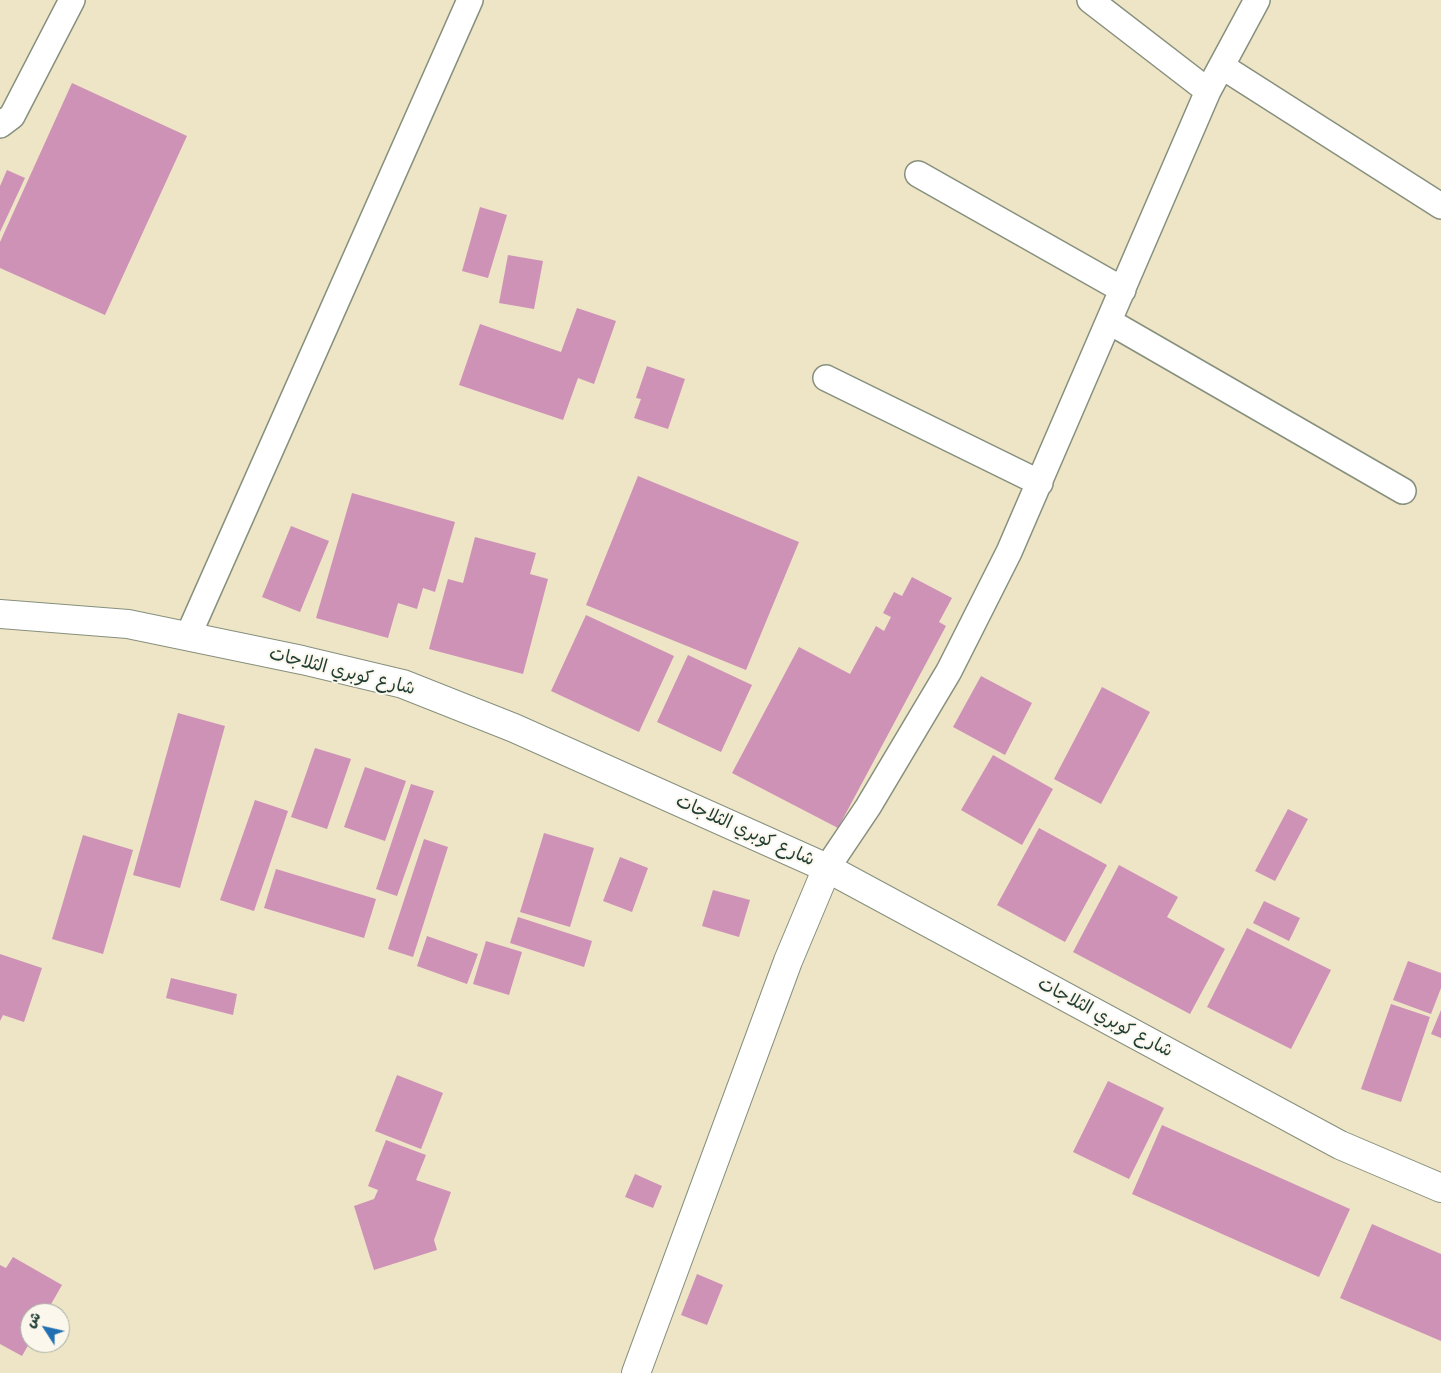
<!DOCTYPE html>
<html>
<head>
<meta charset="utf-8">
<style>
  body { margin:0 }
  #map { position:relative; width:1441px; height:1373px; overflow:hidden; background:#eee4c6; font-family:Sriracha,"Playpen Sans Arabic",sans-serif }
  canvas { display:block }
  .north { position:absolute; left:20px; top:1303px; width:50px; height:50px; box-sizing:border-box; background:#fbf7ec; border:1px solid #a3ada2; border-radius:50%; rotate:305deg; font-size:14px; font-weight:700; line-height:20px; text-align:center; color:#1f3d34 }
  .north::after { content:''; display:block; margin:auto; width:18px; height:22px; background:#1f6fb2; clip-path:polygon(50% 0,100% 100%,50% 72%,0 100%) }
</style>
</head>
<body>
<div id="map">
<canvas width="1441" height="1373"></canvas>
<div class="north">ش</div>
</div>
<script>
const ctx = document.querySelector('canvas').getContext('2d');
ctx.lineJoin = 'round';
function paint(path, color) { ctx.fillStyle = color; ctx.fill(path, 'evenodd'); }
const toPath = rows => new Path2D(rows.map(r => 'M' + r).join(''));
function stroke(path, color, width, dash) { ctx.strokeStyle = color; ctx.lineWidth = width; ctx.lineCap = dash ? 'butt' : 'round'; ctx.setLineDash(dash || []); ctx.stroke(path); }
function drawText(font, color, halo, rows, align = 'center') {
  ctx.font = font + ' Sriracha,"Playpen Sans Arabic",sans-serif'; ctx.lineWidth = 4; ctx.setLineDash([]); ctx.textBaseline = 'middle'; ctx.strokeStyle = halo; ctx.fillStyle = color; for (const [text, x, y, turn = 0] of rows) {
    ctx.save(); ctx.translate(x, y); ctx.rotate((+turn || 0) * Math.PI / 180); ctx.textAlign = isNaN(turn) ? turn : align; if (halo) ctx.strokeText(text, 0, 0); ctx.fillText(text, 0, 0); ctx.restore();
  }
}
paint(toPath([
  [72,83,187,136,105,315,0,268,0,242],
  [7,170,25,178,0,232,0,186],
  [480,207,507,215,488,278,462,271],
  [508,255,543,261,534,309,499,303],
  [577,308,616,321,594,384,578,378,563,420,459,385,480,324,561,352],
  [647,366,685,379,668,429,634,418,641,399,636,398],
  [638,476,799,542,746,670,586,605],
  [352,493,455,522,435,592,423,588,417,609,398,603,388,638,316,618],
  [291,526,329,541,300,612,262,597],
  [475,537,536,553,530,574,548,579,523,674,429,649,448,579,463,583],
  [912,577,952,598,939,622,946,626,838,828,732,773,799,647,850,674,876,626,884,631,891,617,883,613,894,592,902,596],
  [586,615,674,656,639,732,551,691],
  [688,655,752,685,721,752,657,722],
  [981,676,1032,703,1005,755,953,727],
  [1102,687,1150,712,1101,804,1054,779],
  [178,713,225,726,180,888,133,875],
  [315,748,351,759,327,829,291,817],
  [993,755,1053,789,1022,845,961,810],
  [365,767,406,781,385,841,344,827],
  [411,784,434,791,397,896,376,889],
  [255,800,288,811,254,911,220,900],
  [1288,809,1308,819,1275,881,1255,871],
  [1039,828,1107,865,1065,942,997,905],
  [544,833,594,848,570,927,520,912],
  [83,835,133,850,103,954,52,939],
  [424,839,448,847,413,957,388,949],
  [620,857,648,868,632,912,603,901],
  [1119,865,1178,897,1167,917,1225,949,1190,1014,1073,952],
  [276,869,376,899,364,938,264,908],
  [713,890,750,900,739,937,702,926],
  [1264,901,1300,918,1289,941,1253,923],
  [518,917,592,941,584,967,510,943],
  [1247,928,1331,970,1291,1049,1207,1007],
  [427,936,478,954,467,984,417,966],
  [486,941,522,952,509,995,473,984],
  [0,954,42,968,24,1022,3,1015,0,1021],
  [1408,961,1441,973,1441,988,1431,1014,1393,1000],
  [171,978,237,994,233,1015,166,998],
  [1391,1004,1430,1017,1401,1102,1361,1089],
  [1441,1010,1441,1038,1431,1034],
  [397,1075,443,1093,421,1149,375,1131],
  [1108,1081,1164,1108,1129,1179,1073,1152],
  [1162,1125,1350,1209,1319,1277,1132,1194],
  [386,1140,426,1155,416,1180,451,1192,434,1240,437,1250,374,1270,354,1206,374,1199,378,1190,368,1186],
  [635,1174,662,1186,653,1208,625,1197],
  [1372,1224,1441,1254,1441,1341,1340,1298],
  [13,1257,62,1285,46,1313,30,1313,30,1342,22,1356,0,1344,0,1265,6,1268],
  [697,1274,723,1285,707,1325,681,1315]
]), '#ce92b7');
const minor = toPath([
  [1090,0,1208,91],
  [1223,67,1441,206],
  [0,125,12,116,72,0],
  [918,174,1123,290],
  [1110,322,1403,491],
  [826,378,1040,483],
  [188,636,470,0],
  [827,868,868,807,949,671,1009,552,1208,91,1257,0]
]);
const tertiary = toPath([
  [636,1373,788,961,827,868]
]);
const secondary = toPath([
  [0,614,128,624,302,660,403,684,514,728,827,868,1340,1145,1441,1188]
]);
stroke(minor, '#86907d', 28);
stroke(tertiary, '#86907d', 30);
stroke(secondary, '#86907d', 30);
stroke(minor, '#fff', 25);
stroke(tertiary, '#fff', 28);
stroke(secondary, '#fff', 28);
drawText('18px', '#1f3d34', '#fbf7ec', [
  ["شارع كوبري الثلاجات",342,672,14],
  ["شارع كوبري الثلاجات",745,831,24],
  ["شارع كوبري الثلاجات",1105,1018,28]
]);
</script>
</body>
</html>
